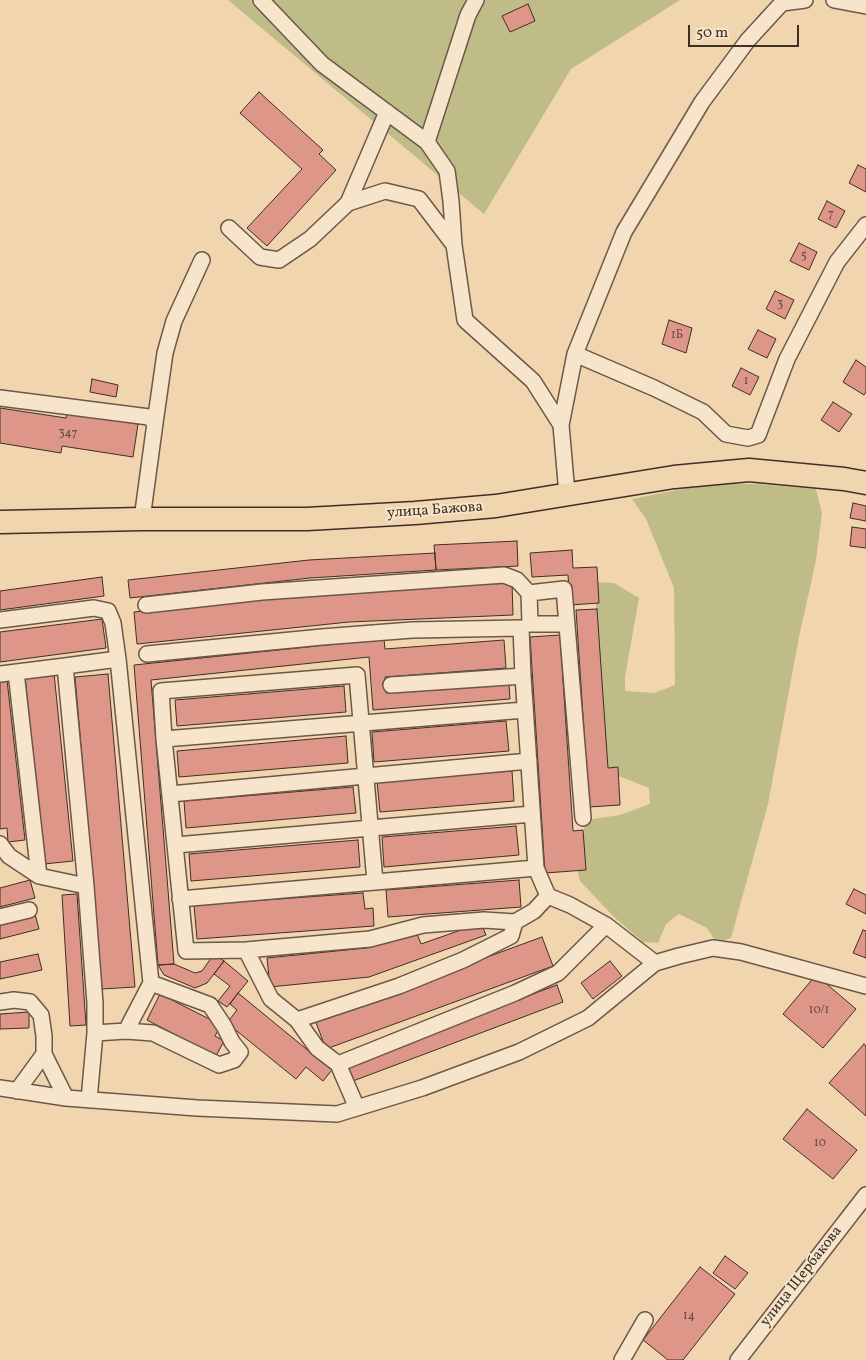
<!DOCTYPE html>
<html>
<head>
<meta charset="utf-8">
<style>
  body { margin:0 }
  #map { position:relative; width:866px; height:1360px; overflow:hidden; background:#f1d5af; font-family:Vollkorn,serif }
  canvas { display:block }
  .scale { position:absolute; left:688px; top:25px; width:111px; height:22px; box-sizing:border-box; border:2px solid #3e2f27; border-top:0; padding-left:6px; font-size:15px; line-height:18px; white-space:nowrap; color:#3e2f27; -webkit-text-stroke:4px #f6e4cb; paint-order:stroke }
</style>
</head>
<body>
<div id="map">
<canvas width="866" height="1360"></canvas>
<div class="scale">50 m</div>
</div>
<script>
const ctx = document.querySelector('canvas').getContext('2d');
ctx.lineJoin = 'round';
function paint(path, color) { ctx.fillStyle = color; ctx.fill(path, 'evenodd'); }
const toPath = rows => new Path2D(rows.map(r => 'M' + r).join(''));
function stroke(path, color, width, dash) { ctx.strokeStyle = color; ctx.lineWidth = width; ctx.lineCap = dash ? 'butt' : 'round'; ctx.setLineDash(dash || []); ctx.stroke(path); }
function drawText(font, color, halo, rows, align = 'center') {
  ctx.font = font + ' Vollkorn,serif'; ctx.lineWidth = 4; ctx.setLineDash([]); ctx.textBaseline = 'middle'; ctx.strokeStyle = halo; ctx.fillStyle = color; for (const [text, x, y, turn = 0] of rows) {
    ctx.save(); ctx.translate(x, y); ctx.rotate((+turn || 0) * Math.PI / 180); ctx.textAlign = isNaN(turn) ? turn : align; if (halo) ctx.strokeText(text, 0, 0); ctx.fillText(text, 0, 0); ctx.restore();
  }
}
paint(toPath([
  [228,0,680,0,571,69,484,214],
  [708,484,756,484,816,489,822,513,816,560,799,637,768,804,731,938,721,941,714,939,707,928,679,914,666,924,658,943,643,942,614,917,580,881,576,863,586,820,620,815,650,804,649,788,604,770,596,621,596,582,614,583,639,598,625,676,625,691,654,693,675,685,674,588,646,519,632,499]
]), '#c0bc87');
const building = toPath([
  [528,4,535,21,510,32,502,16,528,4],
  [259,92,323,150,319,154,336,170,267,246,247,228,302,169,240,113,259,92],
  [858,165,866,169,866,192,849,183,858,165],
  [827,201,845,211,836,228,818,219,827,201],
  [799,243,817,252,809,270,790,261,799,243],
  [775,291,794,300,785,319,766,309,775,291],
  [669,320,692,328,686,353,662,344,669,320],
  [758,330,776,339,767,358,748,349,758,330],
  [856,360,866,367,866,392,864,395,843,382,856,360],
  [741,368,759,377,750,395,732,386,741,368],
  [92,379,118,385,116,397,90,392,92,379],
  [833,402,852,414,839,432,821,420,833,402],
  [0,408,66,418,67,413,138,424,133,457,62,446,61,453,0,443,0,408],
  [853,503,866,506,866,521,850,518,853,503],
  [852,527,866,529,866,548,850,546,852,527],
  [517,541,518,566,436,570,434,545,517,541],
  [572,550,573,568,597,567,599,603,570,605,568,575,532,577,530,553,572,550],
  [435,553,436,570,310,578,130,598,128,580,309,560,435,553],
  [102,577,104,596,0,610,0,591,102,577],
  [512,583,513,615,349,622,137,644,134,612,348,591,512,583],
  [597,609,608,768,618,767,620,805,589,807,576,610,597,609],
  [102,619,106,648,0,662,0,632,102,619],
  [560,635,573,831,583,830,586,870,545,873,530,637,560,635],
  [384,639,385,649,504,640,506,668,385,677,386,693,509,684,510,699,373,710,369,657,151,680,174,964,158,965,134,665,384,639],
  [54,673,73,861,44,864,25,676,54,673],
  [108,674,135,987,102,989,75,677,108,674],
  [0,680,7,680,25,840,8,842,7,828,0,829,0,680],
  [344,686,346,712,177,726,175,700,344,686],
  [506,721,509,751,374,762,372,732,506,721],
  [346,736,348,763,179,777,177,751,346,736],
  [512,771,514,801,380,812,377,782,512,771],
  [353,787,356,813,186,828,184,801,353,787],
  [516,826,519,855,384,867,382,837,516,826],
  [358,840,360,867,191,881,189,854,358,840],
  [30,880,35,898,0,907,0,888,30,880],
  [519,880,521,907,388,917,386,890,519,880],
  [854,889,866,895,866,914,846,904,854,889],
  [363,893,365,909,373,908,374,926,197,939,194,905,363,893],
  [77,894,86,1025,70,1026,62,895,77,894],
  [35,914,39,929,0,939,0,923,35,914],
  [481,923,486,935,369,977,270,987,267,958,366,948,416,931,421,944,481,923],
  [863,930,866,931,866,958,853,953,863,930],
  [542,937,553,966,326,1049,315,1020,542,937],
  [38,954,42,970,0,979,0,962,38,954],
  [214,954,224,961,207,983,195,988,164,975,158,965,174,964,195,973,202,971,214,954],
  [224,961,248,981,227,1007,218,1001,230,986,214,974,224,961],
  [610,961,622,976,593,999,581,983,610,961],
  [816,975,856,1009,823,1048,783,1014,816,975],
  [557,985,563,1002,353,1081,346,1064,557,985],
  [238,993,332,1070,323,1081,306,1067,296,1079,227,1023,237,1010,230,1004,238,993],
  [160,994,221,1025,215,1036,224,1041,216,1056,147,1020,160,994],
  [29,1012,29,1028,0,1029,0,1014,29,1012],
  [864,1044,866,1046,866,1116,829,1083,864,1044],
  [807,1109,857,1150,833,1179,783,1139,807,1109],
  [725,1256,748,1273,735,1289,713,1273,725,1256],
  [700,1267,735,1294,683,1360,668,1360,643,1340,700,1267]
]);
paint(building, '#dd9688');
stroke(building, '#3e2f27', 1);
const minor = toPath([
  [261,0,322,64,427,142],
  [476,0,468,15,427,142,447,171,451,201,454,245,465,320,533,381,561,425,567,494],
  [834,0,866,6],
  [348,203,385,191,419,199,454,245],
  [229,228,260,257,279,260,310,239,348,203,387,112],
  [575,354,654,388,703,412,726,434,748,438,758,435,787,359,837,262,866,225],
  [0,398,149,417,155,423,142,519],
  [155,423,165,353,174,321,202,260],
  [561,425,575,354,624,232,702,102,748,40,782,3,805,0],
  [529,593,530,624,566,624],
  [146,605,262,592,504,575,517,580,529,593,564,589,583,818],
  [0,620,94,608,108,611,113,623,118,659,65,666,86,886,95,1003,95,1033,89,1100],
  [147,654,322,637,412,630,521,628,523,676,536,868,548,896,570,905,606,925,655,963],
  [16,672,39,876],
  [0,674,65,666],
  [391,685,523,676],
  [164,739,525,710],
  [170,794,529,761],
  [0,844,9,856,39,876,86,886],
  [176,845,532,814],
  [375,882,357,675,161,691,164,739,186,951,246,950,370,939,423,925,484,920,515,922,534,911,548,896],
  [180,899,536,868],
  [0,917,29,910],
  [246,950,271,999,297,1020,317,1048,338,1064,515,993,558,973,606,925],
  [0,1002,14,1000,30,1002,41,1015,44,1036,44,1054,17,1091],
  [297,1020,399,986,463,960,511,936,515,922],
  [126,1031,151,983],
  [95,1033,126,1031,153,1033,219,1065,234,1060,240,1052,232,1042,224,1026,210,1005,151,983,118,659],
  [44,1054,66,1098],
  [338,1064,357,1108],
  [0,1088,66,1098,197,1108,337,1114,422,1088,519,1052,588,1018,655,963,679,956,713,948,741,952,866,986],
  [622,1360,645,1320],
  [738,1360,866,1195]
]);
const highway = toPath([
  [0,522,142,519,307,519,415,513,496,506,674,477,749,470,844,479,866,483]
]);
stroke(minor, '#6b5849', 18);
stroke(highway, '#3e2f27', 25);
stroke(minor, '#f6e4cb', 15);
stroke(highway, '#f1d5af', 22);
drawText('12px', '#66493f', null, [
  ["7",831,215],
  ["5",804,257],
  ["3",780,305],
  ["1Б",677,336],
  ["1",746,382],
  ["347",68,434],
  ["10/1",819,1011],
  ["10",820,1144],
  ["14",689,1317]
]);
drawText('15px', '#3e2f27', '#f6e4cb', [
  ["улица Бажова",435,511,-4],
  ["улица Щербакова",802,1277,-52]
]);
</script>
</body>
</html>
